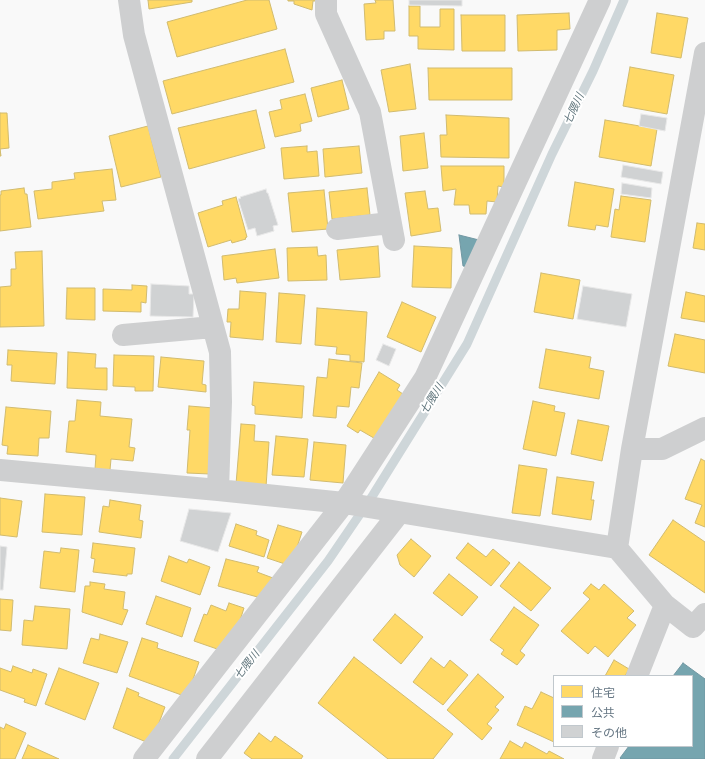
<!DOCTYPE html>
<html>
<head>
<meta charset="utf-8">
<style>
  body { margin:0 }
  #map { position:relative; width:705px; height:759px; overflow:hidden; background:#f9f9f9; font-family:Inter,"Noto Sans JP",sans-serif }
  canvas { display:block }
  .legend { position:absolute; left:553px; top:675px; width:140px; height:72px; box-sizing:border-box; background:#fff; border:1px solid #c1c8cd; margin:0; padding:5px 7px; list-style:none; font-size:12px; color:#657683 }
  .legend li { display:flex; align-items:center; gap:8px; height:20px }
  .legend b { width:20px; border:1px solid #c1c8cd }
</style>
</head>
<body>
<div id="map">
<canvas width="705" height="759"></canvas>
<ul class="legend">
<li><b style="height:11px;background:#ffd966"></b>住宅</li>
<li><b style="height:11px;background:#76a5af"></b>公共</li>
<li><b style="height:11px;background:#d0d2d3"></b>その他</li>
</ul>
</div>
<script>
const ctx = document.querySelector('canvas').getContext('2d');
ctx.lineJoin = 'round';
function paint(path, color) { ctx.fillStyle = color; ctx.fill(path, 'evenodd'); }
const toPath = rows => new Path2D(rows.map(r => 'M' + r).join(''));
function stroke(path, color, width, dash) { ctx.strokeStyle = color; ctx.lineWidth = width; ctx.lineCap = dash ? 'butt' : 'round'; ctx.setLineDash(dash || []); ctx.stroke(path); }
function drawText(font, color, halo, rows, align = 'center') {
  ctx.font = font + ' Inter,"Noto Sans JP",sans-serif'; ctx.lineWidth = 4; ctx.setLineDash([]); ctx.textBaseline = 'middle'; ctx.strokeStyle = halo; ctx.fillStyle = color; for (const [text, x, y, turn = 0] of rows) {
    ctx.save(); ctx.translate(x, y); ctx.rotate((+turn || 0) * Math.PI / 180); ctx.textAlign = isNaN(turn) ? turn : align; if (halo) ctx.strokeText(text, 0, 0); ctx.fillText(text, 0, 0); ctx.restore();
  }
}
const homes = toPath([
  [148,0,192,0,192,2,149,9,148,0],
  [247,0,269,0,277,29,177,57,167,22,247,0],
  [288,0,317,0,317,1,313,1,312,10,294,4,294,1,288,1,288,0],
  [375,0,393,0,395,31,384,31,384,39,366,40,364,4,376,3,375,0],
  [409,6,420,6,420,27,440,27,440,9,454,9,454,50,418,49,418,36,409,36,409,6],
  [569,13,570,29,557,30,557,50,518,51,517,15,569,13],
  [657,13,688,18,681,58,651,53,657,13],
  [461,15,505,15,505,51,462,51,461,15],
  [285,49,294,82,172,114,163,81,285,49],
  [410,64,416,109,389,112,381,70,410,64],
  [630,67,674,75,667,114,623,106,630,67],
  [428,68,512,68,512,100,429,100,428,68],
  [342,80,349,109,318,117,311,88,342,80],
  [305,94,312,121,300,124,301,131,275,137,269,112,282,109,280,100,305,94],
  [256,110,265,148,189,169,178,128,256,110],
  [0,113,7,113,9,148,0,149,1,156,0,156,0,113],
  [446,115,509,118,509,158,441,157,440,135,447,135,446,115],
  [605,120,657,129,651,166,599,157,605,120],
  [148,126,161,177,121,187,109,136,148,126],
  [424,133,428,168,403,171,400,136,424,133],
  [307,146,307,152,317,151,319,176,284,179,281,148,307,146],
  [359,146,362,173,325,177,323,149,359,146],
  [441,166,504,166,504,187,498,186,497,202,487,201,486,214,470,214,469,205,454,205,456,189,443,191,441,166],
  [112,169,116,200,102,201,104,211,38,219,34,191,52,189,52,182,75,179,74,173,112,169],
  [575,182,614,189,608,227,596,225,595,230,568,226,575,182],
  [24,188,25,194,27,194,31,227,0,231,0,195,1,195,1,191,24,188],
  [367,188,370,215,332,219,329,192,367,188],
  [324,190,328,229,292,232,288,193,324,190],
  [425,191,428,209,438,208,441,231,411,236,405,193,425,191],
  [621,196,651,200,645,242,611,237,615,209,619,210,621,196],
  [236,197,247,237,245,238,246,239,232,243,231,240,208,247,198,213,223,205,222,201,236,197],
  [697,223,705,224,705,250,693,248,697,223],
  [378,246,380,277,340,280,337,250,378,246],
  [414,246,452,248,451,288,412,287,414,246],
  [317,247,318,256,326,255,327,280,288,281,287,248,317,247],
  [275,249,279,278,237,283,236,278,224,280,222,256,275,249],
  [42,251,44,326,0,327,0,287,11,286,11,269,16,269,15,252,42,251],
  [541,273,580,280,573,319,534,312,541,273],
  [132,285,147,286,146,303,141,302,141,312,103,311,103,289,132,290,132,285],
  [67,288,95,288,95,320,66,319,67,288],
  [240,291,266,293,263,340,230,337,231,322,227,322,228,309,239,309,240,291],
  [686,292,705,296,705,322,681,318,686,292],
  [279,293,305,295,301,344,276,342,279,293],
  [402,302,436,317,421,352,387,337,402,302],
  [317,308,367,312,364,362,350,361,350,355,336,354,337,347,315,345,317,308],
  [675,334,705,340,705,373,668,366,675,334],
  [546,349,591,357,589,368,604,371,599,399,539,388,546,349],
  [8,350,57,353,55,384,11,381,12,365,7,365,8,350],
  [68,352,96,354,95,368,107,368,107,390,67,388,68,352],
  [114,355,154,356,153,391,135,391,135,387,113,386,114,355],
  [161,357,204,361,202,384,206,385,206,392,158,387,161,357],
  [329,359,362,363,359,388,351,387,349,407,337,406,336,418,313,416,317,377,327,378,329,359],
  [379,372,400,385,397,390,406,396,379,441,360,430,358,433,347,426,379,372],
  [254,382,304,386,302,418,255,414,255,406,252,405,254,382],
  [77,400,101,402,100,416,132,419,129,447,135,448,133,461,111,459,110,470,95,469,96,455,66,452,69,421,75,421,77,400],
  [533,401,555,406,554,411,565,413,556,456,523,449,533,401],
  [189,406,214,408,210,474,187,473,190,430,187,430,189,406],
  [6,407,51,411,49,438,39,438,38,456,7,454,8,446,2,445,6,407],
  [578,420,609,426,602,461,571,454,578,420],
  [241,424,255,425,254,441,269,442,266,487,236,484,241,424],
  [276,436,308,439,304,477,272,475,276,436],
  [314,442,346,445,343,483,310,480,314,442],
  [701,459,705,461,705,527,695,523,702,505,685,499,701,459],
  [519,465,547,469,540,516,512,513,519,465],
  [557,477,594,482,591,500,594,500,591,520,552,514,557,477],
  [45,494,85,497,82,535,42,532,45,494],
  [0,498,22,501,17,537,0,535,0,498],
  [110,500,141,505,139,520,143,521,141,538,99,532,103,506,109,507,110,500],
  [673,520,705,542,705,593,649,555,673,520],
  [236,524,257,531,256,535,269,540,264,557,229,546,236,524],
  [278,525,302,532,291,566,267,558,278,525],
  [411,539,431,556,414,577,400,565,397,555,411,539],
  [93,543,135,548,132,574,127,574,127,576,93,572,95,559,91,558,93,543],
  [468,543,486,557,493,549,510,563,491,586,456,558,468,543],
  [61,548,79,550,75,592,40,588,44,551,60,553,61,548],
  [169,556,187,563,189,559,210,567,200,595,161,581,169,556],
  [226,559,259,567,257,572,273,578,261,598,218,586,226,559],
  [519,562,551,588,531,611,500,586,519,562],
  [449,574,478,597,462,616,433,593,449,574],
  [90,582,105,584,104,589,125,592,123,609,128,610,122,625,82,612,85,586,90,586,90,582],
  [591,584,599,590,604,584,634,611,627,618,636,625,608,657,595,646,588,654,561,631,590,599,583,593,591,584],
  [156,596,191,608,182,637,146,624,156,596],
  [0,599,13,600,11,631,0,630,0,599],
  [229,603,244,608,237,630,220,650,194,641,204,614,207,615,211,605,226,611,229,603],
  [35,606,70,609,67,649,22,645,24,620,33,621,35,606],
  [514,607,539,625,520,651,525,655,517,665,501,654,504,650,490,640,514,607],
  [395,614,423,637,401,664,373,640,395,614],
  [100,634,128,642,117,673,83,663,91,638,99,640,100,634],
  [142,638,158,643,157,648,199,662,187,697,129,676,142,638],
  [354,657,453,734,433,759,388,759,318,703,354,657],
  [431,658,444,668,450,660,468,675,443,705,413,682,431,658],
  [614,660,629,669,625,676,605,676,614,660],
  [13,666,32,673,33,669,47,674,36,706,24,702,25,699,0,690,0,668,11,672,13,666],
  [59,668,99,683,85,720,45,704,59,668],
  [478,674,504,697,495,707,499,710,487,724,492,728,482,740,447,710,478,674],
  [127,688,139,693,138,696,165,707,151,744,113,728,127,688],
  [541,692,554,698,554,742,517,725,525,706,532,709,541,692],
  [6,724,26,733,15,759,0,759,0,727,4,729,6,724],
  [259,733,271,742,275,736,303,756,301,759,252,759,244,753,259,733],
  [510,741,522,748,525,742,547,754,549,751,564,759,500,759,510,741],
  [28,745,59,759,22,759,28,745]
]);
paint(homes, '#ffd966');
stroke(homes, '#d1bb6f', 1);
const public = toPath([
  [459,235,479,240,469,267,463,266,459,235],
  [683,663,705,679,705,759,621,759,620,758,629,746,692,746,692,676,673,676,683,663]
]);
paint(public, '#76a5af');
stroke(public, '#7197a2', 1);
stroke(toPath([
  [173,759,328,561,373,495,467,344,552,154,593,71,624,0]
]), '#ced6d9', 9);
const building = toPath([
  [409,0,462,0,462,6,409,5,409,0],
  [641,114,667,118,665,131,639,126,641,114],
  [623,165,663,172,661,184,621,177,623,165],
  [622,183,652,188,651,198,621,194,622,183],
  [266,189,267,193,268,193,278,225,273,226,274,231,257,236,255,228,248,230,238,199,241,198,240,197,266,189],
  [151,284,189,286,189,294,194,294,193,317,150,316,151,284],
  [583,286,632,294,626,327,577,319,583,286],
  [383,344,396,349,389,366,376,360,383,344],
  [189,509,231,513,218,552,180,541,189,509],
  [0,546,7,547,3,590,0,590,0,546]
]);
paint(building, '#d0d2d3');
stroke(building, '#e8e8e8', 1);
stroke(toPath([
  [129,0,134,35,220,352,221,402,218,490],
  [326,0,326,14,370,112,394,240],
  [337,229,390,223],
  [123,335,213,327],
  [632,449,662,449,705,428],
  [0,470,218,490,344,503,617,548,665,605,693,627,705,614],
  [617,548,632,449,705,53],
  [637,676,665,605],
  [144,759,344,503,425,378,600,0],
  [207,759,399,513],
  [603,759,608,746]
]), '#cecfd0', 22);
drawText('italic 11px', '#60757c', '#fff', [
  ["七隈川",574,109,-65],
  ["七隈川",432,399,-58],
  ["七隈川",247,665,-52]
]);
</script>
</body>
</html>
